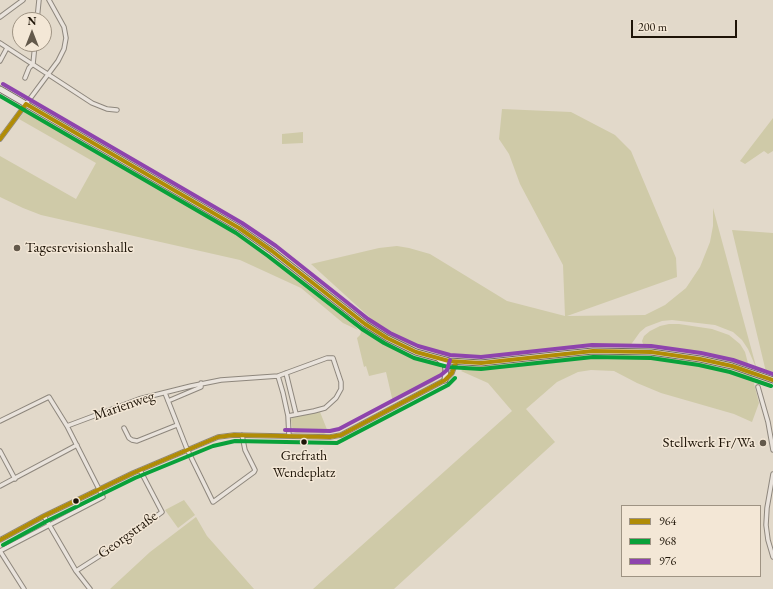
<!DOCTYPE html>
<html>
<head>
<meta charset="utf-8">
<style>
  body { margin:0 }
  #map { position:relative; width:773px; height:589px; overflow:hidden; background:#e2d9ca; font-family:"EB Garamond",serif }
  canvas { display:block }
  .legend { position:absolute; left:621px; top:505px; width:140px; height:72px; box-sizing:border-box; background:#f3e7d6; border:1px solid #9e9383; margin:0; padding:5px 7px; list-style:none; font-size:12px; color:#1e1407 }
  .legend li { display:flex; align-items:center; gap:8px; height:20px }
  .legend b { width:20px; border:1px solid #9e9383 }
  .north { position:absolute; left:12px; top:12px; width:40px; height:40px; box-sizing:border-box; background:#f3e7d6; border:1px solid #9e9383; border-radius:50%; rotate:0deg; font-size:11px; font-weight:700; line-height:16px; text-align:center; color:#1e1407 }
  .north::after { content:''; display:block; margin:auto; width:14px; height:18px; background:#63594b; clip-path:polygon(50% 0,100% 100%,50% 72%,0 100%) }
  .scale { position:absolute; left:631px; top:20px; width:106px; height:18px; box-sizing:border-box; border:2px solid #1e1407; border-top:0; padding-left:5px; font-size:12px; line-height:14px; white-space:nowrap; color:#1e1407; -webkit-text-stroke:3px #f3e7d6; paint-order:stroke }
</style>
</head>
<body>
<div id="map">
<canvas width="773" height="589"></canvas>
<ul class="legend">
<li><b style="height:5px;background:#b08c06"></b>964</li>
<li><b style="height:5px;background:#09a13a"></b>968</li>
<li><b style="height:5px;background:#8e44ad"></b>976</li>
</ul>
<div class="north">N</div>
<div class="scale">200 m</div>
</div>
<script>
const ctx = document.querySelector('canvas').getContext('2d');
ctx.lineJoin = 'round';
function paint(path, color) { ctx.fillStyle = color; ctx.fill(path, 'evenodd'); }
const toPath = rows => new Path2D(rows.map(r => 'M' + r).join(''));
function stroke(path, color, width, dash) { ctx.strokeStyle = color; ctx.lineWidth = width; ctx.lineCap = dash ? 'butt' : 'round'; ctx.setLineDash(dash || []); ctx.stroke(path); }
function drawText(font, color, halo, rows, align = 'center') {
  ctx.font = font + ' "EB Garamond",serif'; ctx.lineWidth = 3; ctx.setLineDash([]); ctx.textBaseline = 'middle'; ctx.strokeStyle = halo; ctx.fillStyle = color; for (const [text, x, y, turn = 0] of rows) {
    ctx.save(); ctx.translate(x, y); ctx.rotate((+turn || 0) * Math.PI / 180); ctx.textAlign = isNaN(turn) ? turn : align; if (halo) ctx.strokeText(text, 0, 0); ctx.fillText(text, 0, 0); ctx.restore();
  }
}
paint(toPath([
  [502,109,571,112,615,135,631,151,676,258,677,277,567,316,645,315,665,305,686,288,700,267,710,242,713,226,713,208,757,370,748,349,742,340,733,332,715,325,672,320,662,321,646,327,640,332,630,346,591,346,494,357,465,357,444,354,407,344,389,335,311,264,379,248,397,246,409,248,430,254,507,301,565,316,563,265,520,184,509,154,499,139],
  [27,111,185,200,235,230,289,269,345,313,358,330,343,323,301,288,240,260,41,215,23,208,0,197,0,156,76,199,96,163,19,119,24,112],
  [773,118,773,151,768,154,764,151,745,164,740,161],
  [303,132,303,143,282,144,282,134],
  [732,230,773,233,773,375,766,372],
  [355,321,369,332,392,345,416,358,439,366,443,369,443,374,432,383,395,401,392,398,386,372,369,376,366,366,364,367,357,338,360,335,361,332,356,325],
  [669,324,679,324,712,329,729,335,740,344,745,352,749,367,692,352,646,347,643,344,642,341,644,336,650,331,660,326],
  [596,355,628,355,668,358,701,363,752,376,759,403,752,422,734,414,661,393,637,383,614,371,591,370,578,372,557,382,526,409,555,442,394,589,313,589,512,411,488,383,461,371,467,367,524,363,570,356],
  [320,412,328,432,324,434,296,433,293,432,291,420,292,417],
  [184,500,195,515,178,528,165,510],
  [196,517,207,536,254,589,110,589,150,552]
]), '#cfcaa8');
const minor = toPath([
  [0,17,23,0],
  [37,20,39,0],
  [0,43,92,103,107,109,117,110],
  [0,61,7,48],
  [25,78,29,68,33,64,35,44],
  [0,139,58,61,64,49,66,38,64,27,49,0],
  [286,373,296,414],
  [278,376,283,393,288,416,289,436],
  [758,387,768,422,773,450],
  [165,393,187,449,213,502,254,472,255,470,245,450,242,435],
  [168,401,201,387,201,383],
  [0,421,49,397,67,426,103,497,0,551],
  [67,426,139,399,191,386,221,380,278,376,327,358,333,358,341,382,341,389,336,398,325,408,314,411,288,416],
  [124,428,129,438,132,440,137,441,177,425],
  [0,451,15,479],
  [773,474,767,508,766,525,768,540,773,557],
  [0,486,77,445],
  [44,516,76,571,90,589],
  [0,540,44,516,133,473,218,437,234,435,330,437,341,435,445,380,452,373,456,362],
  [0,551,24,589],
  [76,571,123,541,162,512,140,470]
]);
const secondary = toPath([
  [0,89,239,228,272,251,365,324,387,338,416,352,449,361,481,363,563,354,593,351,651,352,700,359,732,366,773,380],
  [439,359,445,365,446,369,445,380]
]);
stroke(minor, '#8e877d', 5.5);
stroke(secondary, '#726c63', 7);
stroke(minor, '#e9e3dc', 3.5);
stroke(secondary, '#e9e3dc', 5);
stroke(toPath([
  [26,104,239,228,272,251,365,324,387,338,416,352,449,361,481,363,593,351,651,352,700,359,732,366,773,380],
  [0,139,26,104],
  [0,540,44,516,133,473,218,437,234,435,330,437,341,435,445,380,452,373,456,362]
]), '#b08c06', 4);
stroke(toPath([
  [0,96,236,233,268,256,362,329,384,343,414,358,448,367,481,369,593,357,651,358,699,365,730,372,771,386],
  [3,545,47,521,135,478,213,446,235,441,337,443,448,385,455,378]
]), '#09a13a', 4);
stroke(toPath([
  [3,84,242,223,276,246,368,319,390,333,418,346,450,355,481,357,592,345,651,346,701,353,733,360,773,374],
  [285,430,330,431,339,429,441,375,447,370,450,360]
]), '#8e44ad', 4);
for (const [x, y, r, color] of [
  [17,248,4,"#63594b"],
  [304,442,3.5,"#1e1407"],
  [763,443,4,"#63594b"],
  [76,501,3.5,"#1e1407"]
]) { const dot = new Path2D(); dot.arc(x, y, r, 0, 2 * Math.PI); ctx.fillStyle = color; ctx.fill(dot); stroke(dot, '#f3e7d6', 1.5); }
drawText('14px', '#1e1407', '#f3e7d6', [
  ["Grefrath",304,456],
  ["Wendeplatz",304,473]
]);
drawText('15px', '#1e1407', '#f3e7d6', [
  ["Tagesrevisionshalle",25,248],
  ["Stellwerk Fr/Wa",755,443,"right"]
], 'left');
drawText('15px', '#1e1407', '#f3e7d6', [
  ["Marienweg",124,406,-19],
  ["Georgstraße",128,535,-36]
]);
</script>
</body>
</html>
